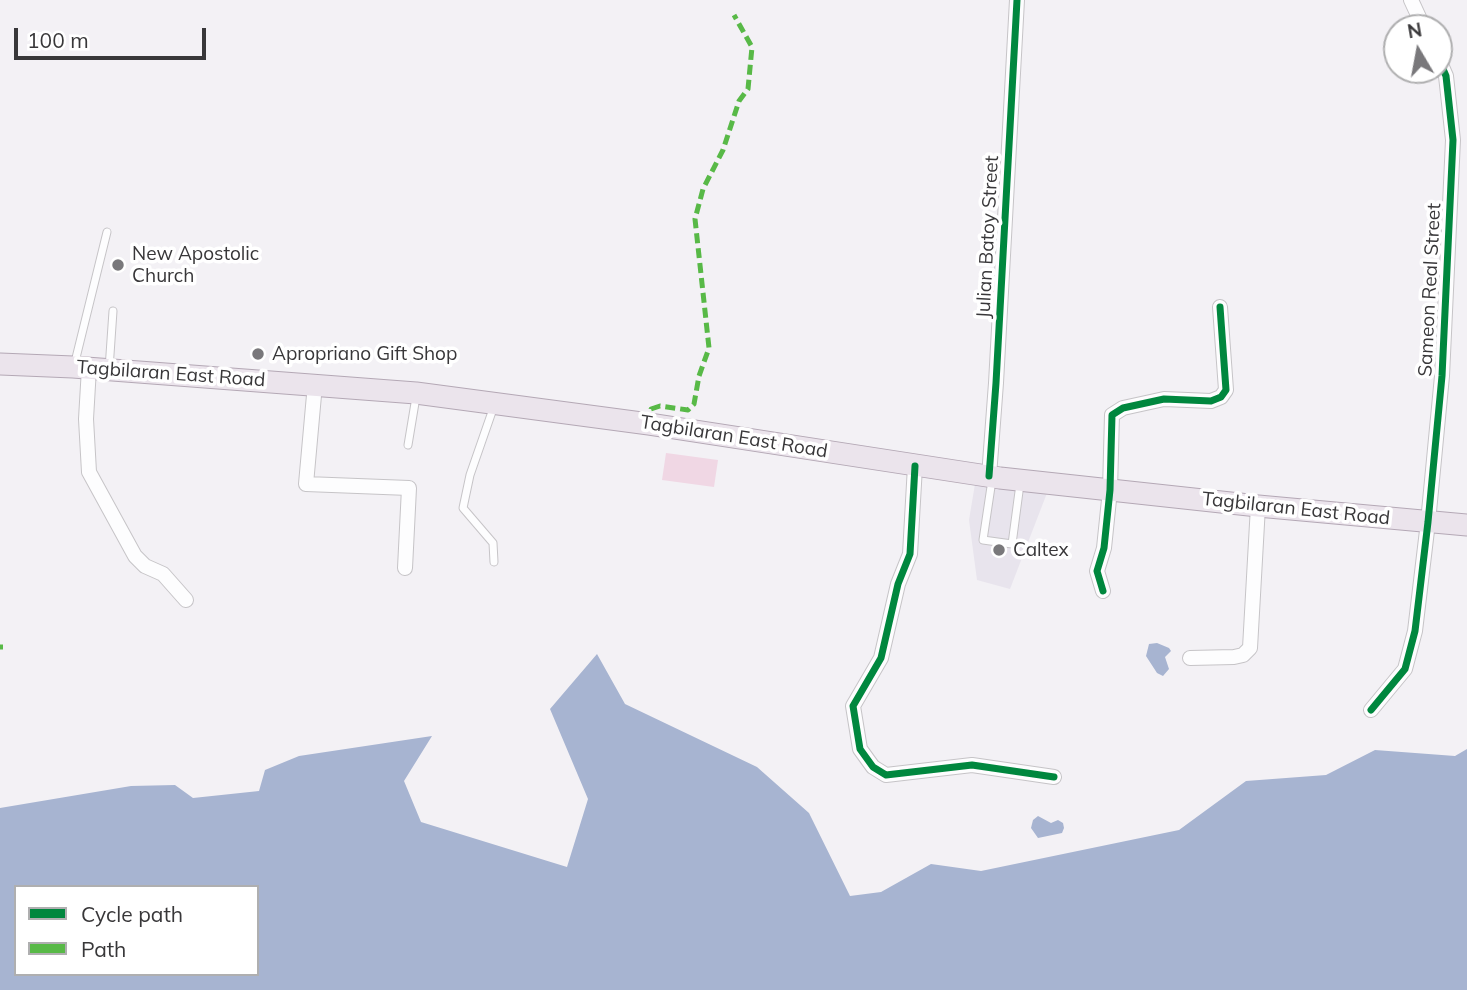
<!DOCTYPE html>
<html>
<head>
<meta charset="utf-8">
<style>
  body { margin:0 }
  #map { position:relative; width:1467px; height:990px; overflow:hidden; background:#f3f1f5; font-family:Mulish,sans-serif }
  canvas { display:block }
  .legend { position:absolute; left:14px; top:885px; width:245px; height:91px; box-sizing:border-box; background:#fff; border:2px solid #afafb0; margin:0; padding:9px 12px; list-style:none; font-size:21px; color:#383739 }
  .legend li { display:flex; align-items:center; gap:14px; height:35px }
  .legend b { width:35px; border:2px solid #afafb0 }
  .north { position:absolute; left:1383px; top:14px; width:70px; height:70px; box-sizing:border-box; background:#fff; border:2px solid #afafb0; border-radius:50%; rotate:350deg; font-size:19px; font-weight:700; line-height:28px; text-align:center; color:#383739 }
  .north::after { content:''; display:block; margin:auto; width:24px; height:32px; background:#79787b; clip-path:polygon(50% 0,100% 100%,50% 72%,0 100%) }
  .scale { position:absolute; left:14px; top:28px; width:192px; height:32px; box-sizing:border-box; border:4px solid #383739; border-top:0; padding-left:9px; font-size:21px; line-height:24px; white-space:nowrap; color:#383739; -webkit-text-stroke:5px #fff; paint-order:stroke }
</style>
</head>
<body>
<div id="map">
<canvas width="1467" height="990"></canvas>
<ul class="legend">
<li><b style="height:9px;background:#00873e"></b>Cycle path</li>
<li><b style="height:9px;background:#58b947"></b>Path</li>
</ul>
<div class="north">N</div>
<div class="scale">100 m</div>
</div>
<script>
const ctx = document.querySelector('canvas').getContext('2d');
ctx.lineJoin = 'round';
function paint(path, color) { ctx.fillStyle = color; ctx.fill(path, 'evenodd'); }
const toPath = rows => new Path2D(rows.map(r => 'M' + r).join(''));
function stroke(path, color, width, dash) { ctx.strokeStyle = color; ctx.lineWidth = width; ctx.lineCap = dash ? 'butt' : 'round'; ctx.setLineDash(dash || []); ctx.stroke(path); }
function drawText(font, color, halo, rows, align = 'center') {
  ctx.font = font + ' Mulish,sans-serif'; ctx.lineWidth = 7; ctx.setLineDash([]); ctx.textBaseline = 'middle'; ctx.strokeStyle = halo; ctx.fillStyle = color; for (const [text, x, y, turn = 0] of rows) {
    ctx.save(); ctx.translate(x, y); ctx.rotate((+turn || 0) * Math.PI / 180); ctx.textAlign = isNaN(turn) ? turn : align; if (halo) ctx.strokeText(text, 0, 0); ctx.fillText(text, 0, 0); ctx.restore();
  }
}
paint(toPath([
  [975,484,1047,493,1010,589,977,580,969,520]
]), '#e8e4ed');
paint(toPath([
  [666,453,718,460,714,487,662,480]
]), '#f0d7e4');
paint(toPath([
  [1157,643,1169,648,1171,651,1165,657,1169,669,1163,676,1157,673,1146,656,1149,644],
  [597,654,625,704,757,767,809,813,850,896,881,892,931,864,981,871,1179,830,1246,781,1326,775,1375,750,1455,756,1467,749,1467,990,0,990,0,808,131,786,175,785,193,798,259,791,265,770,299,756,432,736,404,781,421,822,567,867,588,799,550,709],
  [16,887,257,887,257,974,16,974],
  [1038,816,1051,823,1058,820,1063,823,1064,828,1062,833,1038,838,1031,828,1033,820]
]), '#a7b4d1');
const service = toPath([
  [74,366,107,232],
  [109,369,113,311],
  [494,406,470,475,463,508,493,543,494,562],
  [408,445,416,397],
  [992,480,983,540,1012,544,1020,484]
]);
const minor = toPath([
  [1411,0,1424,28],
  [89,368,86,419,89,472,135,556,145,566,163,574,186,600],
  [315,384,306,484,409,488,405,568],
  [915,466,910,554,898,584,881,658,853,706,860,749,873,767,886,775,972,765,1054,777],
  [989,476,996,383,1017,0],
  [1103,591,1097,571,1104,548,1110,490,1112,415,1123,408,1164,399,1211,401,1221,397,1226,390,1220,307],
  [1190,658,1234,657,1243,655,1250,648,1258,506],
  [1371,710,1405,669,1415,631,1428,522,1442,376,1453,140,1446,76,1439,60]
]);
const primary = toPath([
  [0,364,73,367,416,393,649,424,1000,478,1258,506,1467,525]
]);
stroke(service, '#c6c4c7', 9);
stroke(minor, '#c6c4c7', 16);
stroke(primary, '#b4a8b5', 23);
stroke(service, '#fdfdfe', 7);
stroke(minor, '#fdfdfe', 14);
stroke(primary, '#ebe4ec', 21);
stroke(toPath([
  [649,424,651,409,660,406,688,410,694,404,699,376,709,348,695,219,703,189,723,150,739,101,748,89,752,47,734,15],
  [0,647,3,647]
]), '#58b947', 5, [10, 5]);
stroke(toPath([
  [915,466,910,554,898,584,881,658,853,706,860,749,873,767,886,775,972,765,1054,777],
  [989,476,996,383,1017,0],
  [1103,591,1097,571,1104,548,1110,490,1112,415,1123,408,1164,399,1211,401,1221,397,1226,390,1220,307],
  [1371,710,1405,669,1415,631,1428,522,1442,376,1453,140,1446,76,1439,60]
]), '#00873e', 7);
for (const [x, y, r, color] of [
  [118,265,7,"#79787b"],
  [258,354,7,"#79787b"],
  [999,550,7,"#79787b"]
]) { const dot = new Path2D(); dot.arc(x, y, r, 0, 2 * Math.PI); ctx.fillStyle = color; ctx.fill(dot); stroke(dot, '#fff', 2.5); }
drawText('19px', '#383739', '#fff', [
  ["Julian Batoy Street",988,237,-87],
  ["Sameon Real Street",1430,290,-87],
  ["Tagbilaran East Road",171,374,4],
  ["Tagbilaran East Road",734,437,9],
  ["Tagbilaran East Road",1296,509,6]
]);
drawText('19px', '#383739', '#fff', [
  ["New Apostolic",132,254],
  ["Church",132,276],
  ["Apropriano Gift Shop",272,354],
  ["Caltex",1013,550]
], 'left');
</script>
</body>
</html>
